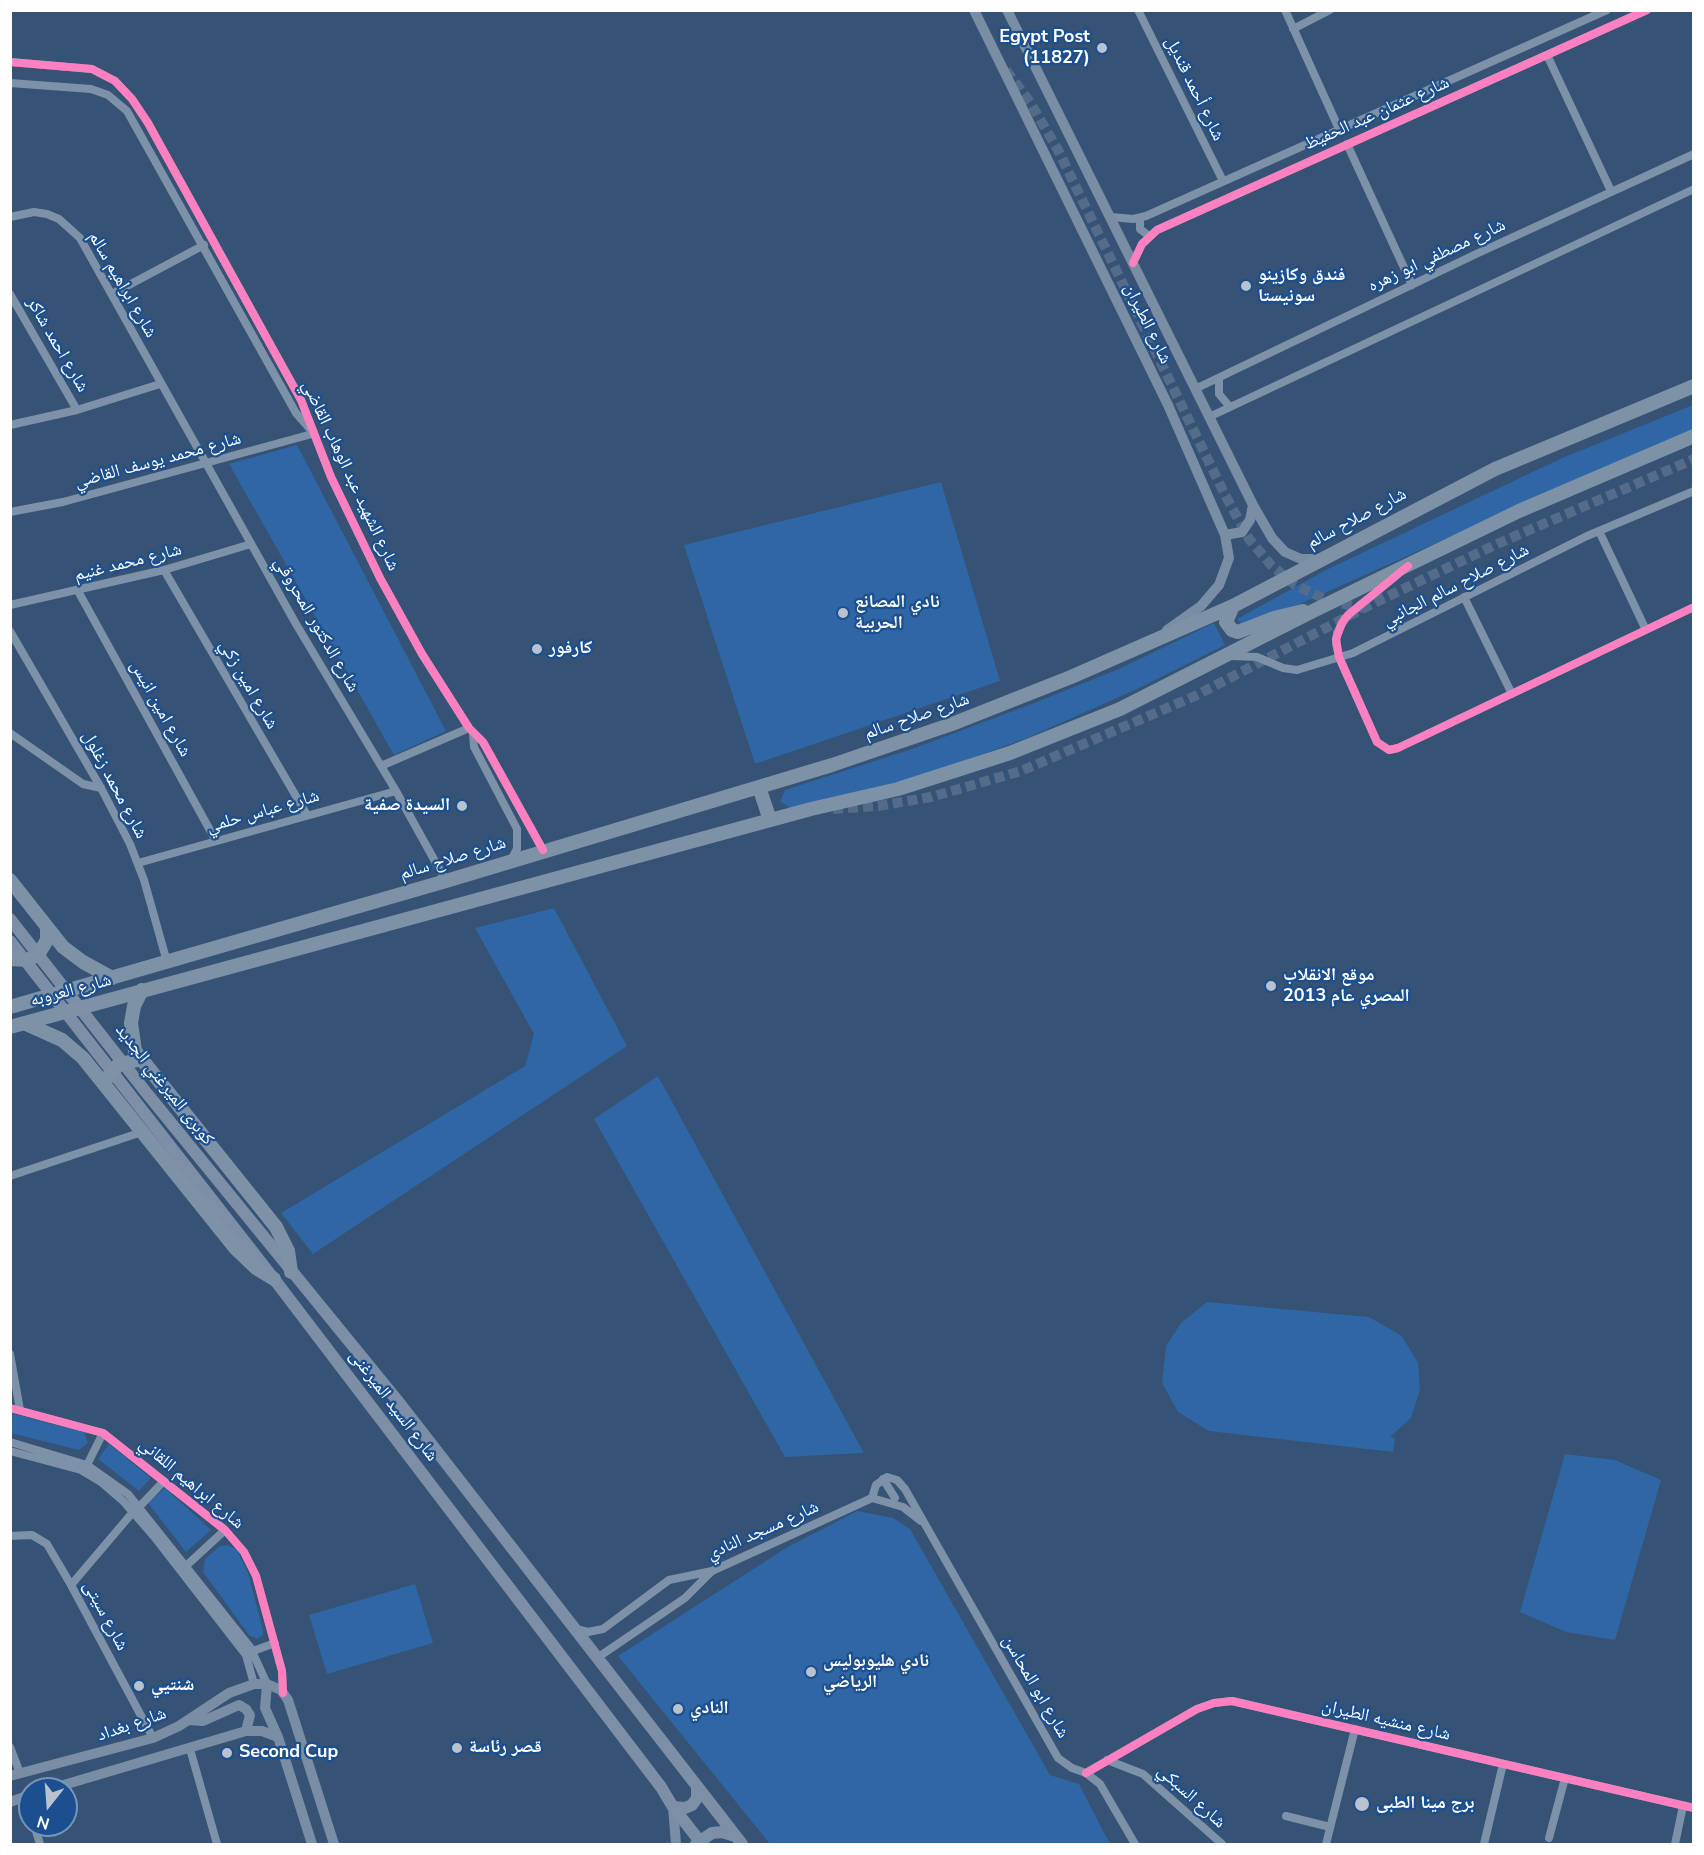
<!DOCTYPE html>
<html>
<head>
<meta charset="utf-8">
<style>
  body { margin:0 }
  #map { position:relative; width:1704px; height:1855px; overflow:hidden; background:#365274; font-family:"Nunito Sans",sans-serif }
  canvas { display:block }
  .frame { position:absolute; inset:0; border:12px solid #fff; pointer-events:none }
  .north { position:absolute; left:18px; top:1777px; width:60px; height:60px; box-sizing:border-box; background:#1b4f8f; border:2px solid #7695bc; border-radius:50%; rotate:197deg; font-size:16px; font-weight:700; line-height:24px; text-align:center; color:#fff }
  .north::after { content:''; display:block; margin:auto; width:21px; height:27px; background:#b9c2ce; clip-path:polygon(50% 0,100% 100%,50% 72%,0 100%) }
</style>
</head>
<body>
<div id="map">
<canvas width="1704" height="1855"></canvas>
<div class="frame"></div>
<div class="north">N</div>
</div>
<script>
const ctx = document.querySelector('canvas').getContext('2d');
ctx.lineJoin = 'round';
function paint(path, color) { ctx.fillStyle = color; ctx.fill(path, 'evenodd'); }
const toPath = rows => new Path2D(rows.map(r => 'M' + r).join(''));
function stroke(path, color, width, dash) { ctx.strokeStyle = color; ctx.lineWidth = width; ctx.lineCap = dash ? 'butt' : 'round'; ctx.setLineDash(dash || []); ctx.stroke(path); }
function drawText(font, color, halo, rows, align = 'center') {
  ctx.font = font + ' "Nunito Sans","Noto Naskh Arabic",sans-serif'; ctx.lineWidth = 4.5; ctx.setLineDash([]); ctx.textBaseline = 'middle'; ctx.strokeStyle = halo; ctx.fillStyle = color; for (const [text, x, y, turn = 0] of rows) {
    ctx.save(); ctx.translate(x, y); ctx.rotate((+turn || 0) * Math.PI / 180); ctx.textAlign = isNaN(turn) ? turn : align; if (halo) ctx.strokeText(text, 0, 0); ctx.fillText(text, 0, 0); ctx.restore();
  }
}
paint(toPath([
  [1693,405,1693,432,1622,460,1244,629,1237,619,1326,570,1560,459],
  [297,445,446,731,394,755,229,464],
  [941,482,1000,681,755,764,684,545],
  [1214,623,1225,645,1137,689,1027,738,922,776,790,808,780,801,785,790,912,749,1029,705,1119,669],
  [554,908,627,1046,313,1254,281,1213,525,1066,534,1034,475,928],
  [658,1076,864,1453,785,1457,594,1119],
  [1207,1302,1369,1317,1402,1336,1418,1363,1420,1389,1411,1418,1390,1437,1395,1438,1393,1452,1209,1431,1178,1412,1162,1383,1166,1346,1181,1323],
  [10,1413,84,1432,88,1443,79,1450,11,1433],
  [109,1444,151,1478,139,1491,98,1459],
  [1565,1454,1615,1460,1661,1480,1615,1640,1566,1632,1520,1612],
  [165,1488,211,1530,186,1552,148,1503],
  [857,1511,893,1518,910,1529,1050,1775,1079,1784,1110,1844,770,1844,618,1656,786,1548],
  [228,1545,237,1550,248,1573,263,1630,263,1635,257,1639,249,1635,203,1572,205,1559,220,1546],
  [415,1584,433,1643,327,1674,309,1615]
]), '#2f66a5');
stroke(toPath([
  [1006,70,1030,102,1058,150,1224,493,1249,539,1271,565,1295,585,1329,601,1364,608],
  [833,809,878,806,931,797,1021,771,1195,696,1364,608,1497,544,1694,459]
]), '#546c89', 10, [10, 5]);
stroke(toPath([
  [1138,10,1223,181],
  [1285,10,1339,129],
  [1293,29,1330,10],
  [1547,55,1611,191],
  [10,62,92,69,115,81,132,99,148,123,301,400,331,477,380,578,422,654,469,728,483,742,543,850],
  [10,83,91,89,108,95,127,111,296,413,310,429],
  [1347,144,1412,285],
  [10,217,34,212,47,214,59,219,80,238,296,624,396,791,446,881],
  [1111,217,1133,219,1146,216,1607,10],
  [1140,218,1140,229,1149,236],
  [1133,263,1142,244,1157,230,1647,10],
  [10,294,77,410],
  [112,294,204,245],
  [1219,378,1219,394,1230,407],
  [1195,389,1474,255,1694,154],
  [1209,417,1694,189],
  [10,425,77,410,160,384],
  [10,512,63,502,312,434],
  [1599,531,1646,630],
  [164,570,307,815],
  [1397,575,1345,618,1337,633,1336,644,1339,657,1377,742,1389,750,1398,748,1694,607],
  [78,591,216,841],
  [1464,597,1512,694],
  [10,605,164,570,251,544],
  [10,631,101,788,130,844,144,880,167,962],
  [1232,656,1257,657,1283,668,1297,670,1353,653,1587,536,1694,491],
  [10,733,83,784,101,788],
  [473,734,474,747,517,829,517,849,511,860],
  [381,766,469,728],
  [138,863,396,791],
  [10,1176,142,1132],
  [10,1354,20,1410],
  [10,1408,103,1433,225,1530,244,1552,256,1576,282,1671,283,1693],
  [10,1442,87,1465,128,1494,250,1647,267,1684],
  [10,1451,81,1470,101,1482,123,1501,156,1539,246,1655,254,1684],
  [87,1465,103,1433],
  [883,1479,895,1498],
  [872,1498,876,1485,887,1477,897,1480,905,1489,1058,1758,1072,1768,1086,1773,1100,1784,1135,1844],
  [872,1498,903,1507,921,1521],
  [140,1506,164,1481],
  [10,1536,32,1535,47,1544,71,1585,153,1738],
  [187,1565,225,1530],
  [71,1585,133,1512],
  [576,1629,588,1632,603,1629,669,1580,712,1571,872,1498],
  [253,1651,275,1643],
  [597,1658,685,1598,712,1571],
  [10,1747,20,1773],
  [190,1749,217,1844],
  [1107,1760,1143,1774,1222,1844],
  [1086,1773,1197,1709,1214,1703,1232,1701,1694,1808],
  [26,1796,30,1811],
  [1286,1816,1330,1827],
  [34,1825,40,1844],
  [1549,1838,1565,1778],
  [1326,1844,1355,1729],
  [1484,1844,1503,1764],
  [1675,1844,1683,1806]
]), '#7d92a8', 8);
stroke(toPath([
  [974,10,1168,405,1225,535,1229,558,1219,585,1201,606,1167,630],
  [1007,10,1253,505,1272,538,1285,552,1301,559,1319,559],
  [1225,535,1242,532,1250,520,1253,505],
  [267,1684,265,1708,278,1737,312,1844],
  [189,1720,203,1721,239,1705,246,1709,250,1715,246,1731],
  [10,1776,153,1738,179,1726,229,1693,254,1684,267,1684,281,1690,288,1700,334,1844],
  [50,1789,246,1731,262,1731,278,1737],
  [10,1802,30,1795],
  [673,1807,676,1844]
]), '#798da4', 10);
stroke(toPath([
  [10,919,145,1091,397,1400,742,1844],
  [10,941,274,1279,661,1787,673,1807,702,1844],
  [673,1807,685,1808,692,1805,697,1798,697,1787],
  [696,1844,712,1833,722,1832,735,1836]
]), '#7d8ea7', 12);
stroke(toPath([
  [1233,606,1226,622,1232,630,1238,632,1274,618,1303,611],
  [759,787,770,820],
  [10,880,63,947,83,962,112,978],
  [10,959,27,960,38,955,47,940,47,928],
  [142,990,134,1006,131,1023,135,1051,276,1227,288,1251,291,1272],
  [10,1007,446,881,832,765,952,724,1071,677,1233,606,1495,469,1694,386],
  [24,1023,62,1040,83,1058,236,1249,256,1268,274,1279],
  [10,1027,811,809,898,789,1010,753,1120,709,1315,610,1519,511,1694,436],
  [103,1083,118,1065,141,1059]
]), '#7e92a7', 14);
stroke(toPath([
  [10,62,92,69,115,81,132,99,148,123,301,400,331,477,380,578,422,654,469,728,483,742,543,850],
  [1133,263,1142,244,1157,230,1647,10],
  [1408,566,1349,614,1342,623,1336,639,1339,657,1377,742,1389,750,1398,748,1694,607],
  [10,1408,103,1433,225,1530,244,1552,256,1576,282,1671,283,1693],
  [1086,1773,1197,1709,1214,1703,1232,1701,1694,1808]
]), '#ff80c0', 8);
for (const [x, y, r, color] of [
  [1102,48,6,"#b9c2ce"],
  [1246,286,6,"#b9c2ce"],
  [843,613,6,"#b9c2ce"],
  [537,649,6,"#b9c2ce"],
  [462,806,6,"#b9c2ce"],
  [1271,986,6,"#b9c2ce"],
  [811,1672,6,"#b9c2ce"],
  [139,1686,6,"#b9c2ce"],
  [678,1709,6,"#b9c2ce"],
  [457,1748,6,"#b9c2ce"],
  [227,1753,6,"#b9c2ce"],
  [1362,1804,8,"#b9c2ce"]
]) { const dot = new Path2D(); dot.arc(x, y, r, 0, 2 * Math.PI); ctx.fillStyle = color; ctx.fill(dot); stroke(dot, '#1b4f8f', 2); }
drawText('bold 18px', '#fff', '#1b4f8f', [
  ["Egypt Post",1090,38,"right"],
  ["(11827)",1090,59,"right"],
  ["فندق وكازينو",1258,276],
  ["سونيستا",1258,297],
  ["نادي المصانع",855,603],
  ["الحربية",855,624],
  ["كارفور",549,649],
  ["السيدة صفية",450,806,"right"],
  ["موقع الانقلاب",1283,976],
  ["المصري عام 2013",1283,997],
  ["نادي هليوبوليس",823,1662],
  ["الرياضي",823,1683],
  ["شنتيي",151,1686],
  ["النادي",690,1709],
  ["قصر رئاسة",469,1748],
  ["Second Cup",239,1753],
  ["برج مينا الطبى",1376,1804]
], 'left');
drawText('18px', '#fff', '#1b4f8f', [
  ["شارع أحمد قنديل",1194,89,64],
  ["شارع عثمان عبد الحفيظ",1377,114,-24],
  ["شارع مصطفي ابو زهره",1437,256,-25],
  ["شارع ابراهيم سالم",122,285,60],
  ["شارع الطيران",1147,324,64],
  ["شارع احمد شاكر",57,345,60],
  ["شارع محمد يوسف القاضي",158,461,-15],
  ["شارع الشهيد عبد الوهاب القاضي",350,476,65],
  ["شارع صلاح سالم",1357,519,-28],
  ["شارع محمد غنيم",128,563,-14],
  ["شارع صلاح سالم الجانبي",1456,586,-27],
  ["شارع الدكتور المحروقي",316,625,60],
  ["شارع امين زكي",248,685,60],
  ["شارع امين انيس",160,709,61],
  ["شارع صلاح سالم",917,717,-19],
  ["شارع محمد زغلول",114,785,62],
  ["شارع عباس حلمي",263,812,-16],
  ["شارع صلاح سالم",453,859,-17],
  ["شارع العروبه",71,991,-15],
  ["كوبرى الميرغني الجديد",164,1085,52],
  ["شارع السيد الميرغنى",393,1406,53],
  ["شارع ابراهيم اللقاني",191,1484,40],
  ["شارع مسجد النادي",763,1531,-24],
  ["شارع سيتى",105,1616,62],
  ["شارع ابو المحاسن",1035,1687,60],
  ["شارع منشيه الطيران",1386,1721,13],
  ["شارع بغداد",132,1725,-19],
  ["شارع السبكي",1191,1797,42]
]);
</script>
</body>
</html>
